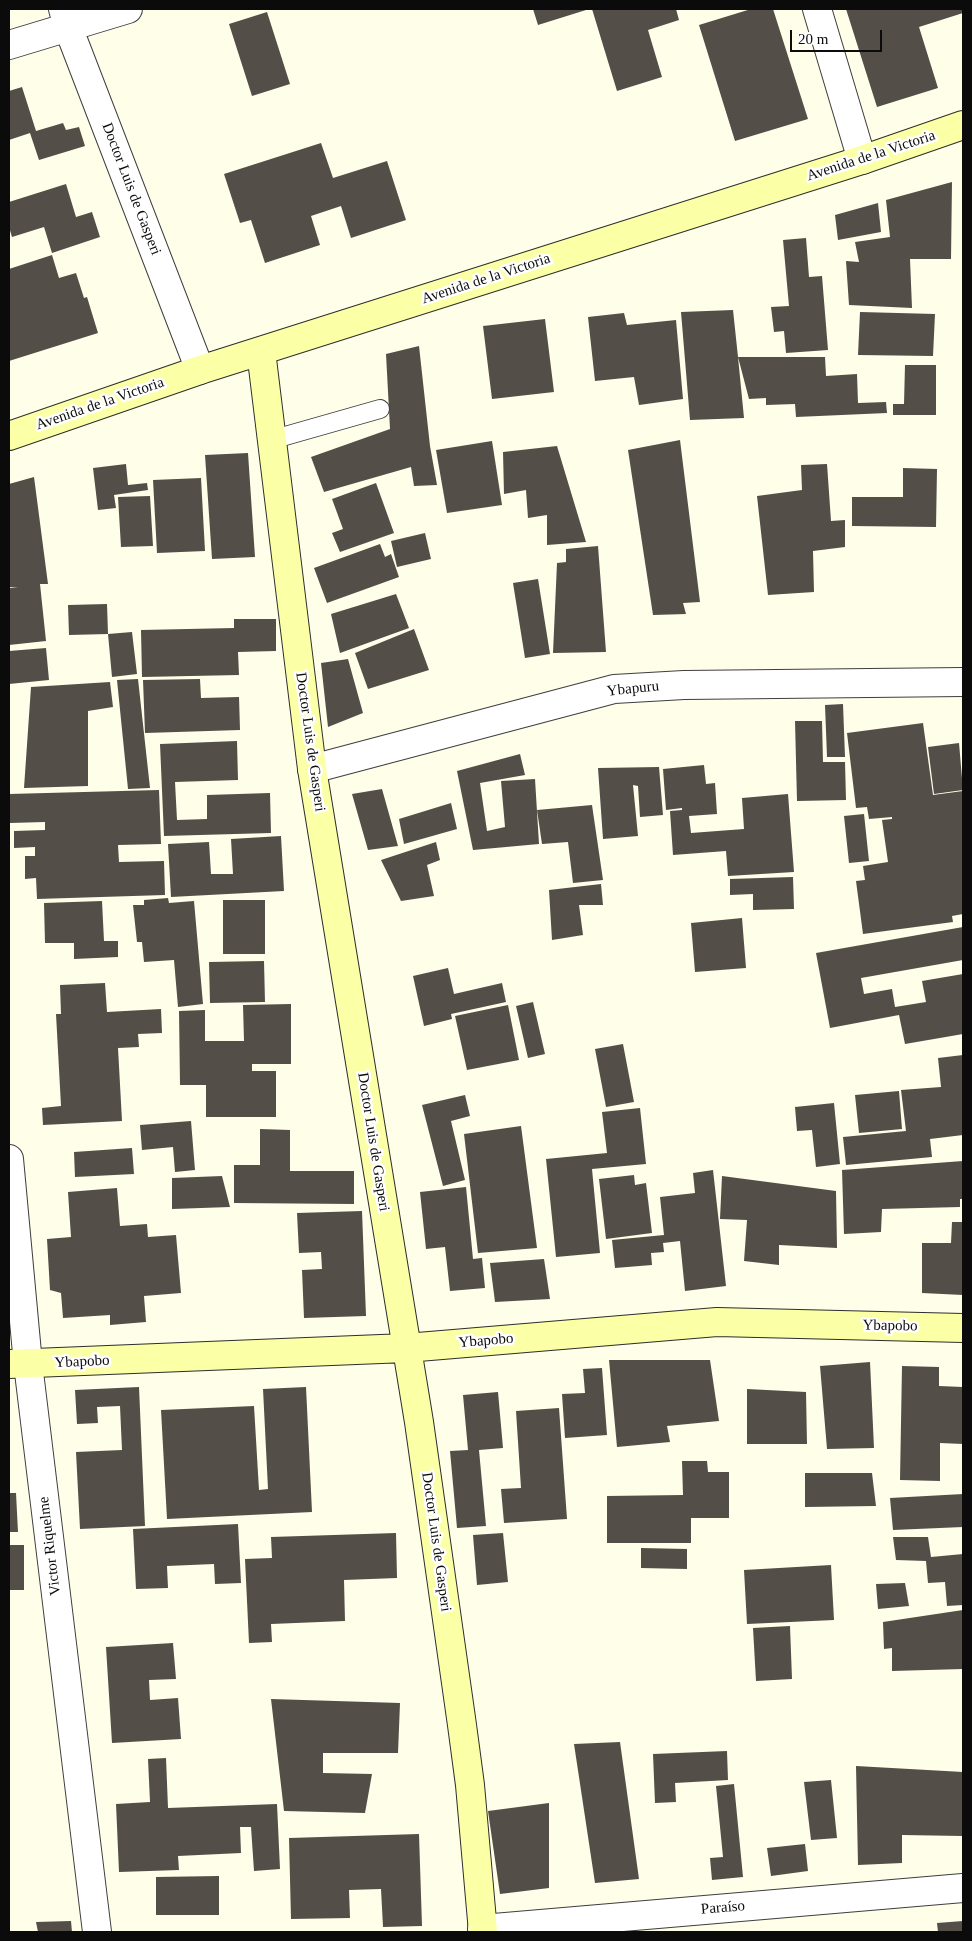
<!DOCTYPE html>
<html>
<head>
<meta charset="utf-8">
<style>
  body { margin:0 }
  #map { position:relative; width:972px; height:1941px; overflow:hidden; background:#fffee9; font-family:"Times New Roman",serif }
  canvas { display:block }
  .frame { position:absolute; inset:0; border:10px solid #0b0b0b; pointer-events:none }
  .scale { position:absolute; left:790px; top:30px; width:92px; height:22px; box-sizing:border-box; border:2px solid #0b0b0b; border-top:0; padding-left:6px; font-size:15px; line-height:18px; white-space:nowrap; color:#0b0b0b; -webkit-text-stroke:4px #fff; paint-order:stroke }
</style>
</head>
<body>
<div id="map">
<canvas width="972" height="1941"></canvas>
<div class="frame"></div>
<div class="scale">20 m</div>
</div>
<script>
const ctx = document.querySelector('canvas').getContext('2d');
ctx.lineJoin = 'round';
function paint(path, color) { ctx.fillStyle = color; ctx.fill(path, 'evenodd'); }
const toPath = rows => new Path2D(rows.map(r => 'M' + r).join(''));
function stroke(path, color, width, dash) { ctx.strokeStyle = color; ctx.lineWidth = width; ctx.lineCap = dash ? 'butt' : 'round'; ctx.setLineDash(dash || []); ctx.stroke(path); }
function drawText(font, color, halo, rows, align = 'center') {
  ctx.font = font + ' "Times New Roman",serif'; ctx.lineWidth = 5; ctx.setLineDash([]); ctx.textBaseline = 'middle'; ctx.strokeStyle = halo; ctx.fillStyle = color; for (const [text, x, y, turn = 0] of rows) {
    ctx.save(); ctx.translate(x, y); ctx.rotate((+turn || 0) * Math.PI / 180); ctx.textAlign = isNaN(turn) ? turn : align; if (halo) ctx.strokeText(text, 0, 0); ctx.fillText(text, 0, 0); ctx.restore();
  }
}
paint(toPath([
  [533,9,585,9,586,10,538,25],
  [592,9,676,9,679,20,648,30,662,77,617,91],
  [751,9,773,9,808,119,735,141,699,25],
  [846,9,963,9,963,13,919,27,938,88,877,107],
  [267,12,290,84,252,96,229,24],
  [22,87,36,131,63,123,66,130,79,127,85,146,39,160,30,133,9,140,9,91],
  [321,143,333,178,387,161,406,220,351,238,341,206,311,216,320,245,265,263,251,220,240,223,224,174],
  [952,182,951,259,910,259,912,308,849,305,846,261,859,262,855,242,890,237,886,200],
  [66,184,76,217,92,212,100,237,52,253,44,227,12,237,9,227,9,202],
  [878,203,881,232,838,240,835,215],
  [806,238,809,277,822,276,828,350,786,353,784,331,774,332,771,307,789,306,783,240],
  [52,255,59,278,76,273,84,298,87,297,98,333,9,361,9,269],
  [733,310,738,357,825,357,826,376,857,374,858,403,886,402,887,413,796,417,795,404,766,405,766,398,749,399,738,357,744,418,690,420,681,312],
  [860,312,935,314,933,356,858,355],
  [624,313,627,325,676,320,683,399,639,405,634,377,595,381,588,317],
  [545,319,554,392,492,399,483,326],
  [419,346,430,446,437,485,414,486,411,467,324,492,311,457,390,429,386,354],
  [905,365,936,365,936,415,893,415,893,404,904,404],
  [680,440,700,602,683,603,686,614,653,615,628,450],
  [492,441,502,505,447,513,436,450],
  [557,446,586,542,547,545,547,515,528,518,526,490,504,494,503,452],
  [248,453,255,557,212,559,205,455],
  [126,464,128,485,147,483,148,490,114,495,116,508,98,510,93,468],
  [827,464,831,521,845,520,845,547,813,551,814,592,768,595,757,496,802,490,801,465],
  [903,468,937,469,936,527,852,526,852,497,903,497],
  [34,477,48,584,40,584,46,641,9,645,9,588,18,587,9,587,9,484],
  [201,478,205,551,157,553,153,480],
  [376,483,394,533,340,552,332,533,343,529,332,499],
  [150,496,153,546,121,547,118,497],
  [425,533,431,559,397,567,391,541],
  [380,544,385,557,391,554,399,577,327,603,314,568],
  [598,546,606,652,553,653,557,563,566,562,566,549],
  [538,579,550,654,525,658,513,583],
  [396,594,409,628,340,653,331,614],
  [107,604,108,634,69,635,68,605],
  [234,619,276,619,276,651,238,652,239,675,142,677,141,630,234,628],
  [414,629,429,670,368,689,355,653],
  [132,632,137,674,112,677,108,634],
  [46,648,49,680,9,684,9,651],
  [348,659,363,713,328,727,321,663],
  [138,679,150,788,128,789,117,680],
  [200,679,201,698,239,697,240,730,145,733,143,680],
  [110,682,113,707,88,711,88,786,24,788,31,687],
  [843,704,845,757,827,757,825,705],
  [795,721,822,721,823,762,845,762,846,800,797,801],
  [923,723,933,795,963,791,963,914,952,916,953,922,863,934,856,881,865,880,863,866,888,862,882,820,892,819,892,817,869,819,867,807,856,808,847,733],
  [237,741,238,780,175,782,177,820,207,819,207,795,270,793,271,833,164,836,160,744],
  [959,743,963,790,934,794,928,747],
  [520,754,525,775,480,783,487,831,505,827,501,781,535,779,539,844,473,850,457,771],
  [704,765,706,784,715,783,717,814,689,816,691,833,744,829,742,798,788,794,794,872,728,876,726,851,673,855,670,811,682,810,682,808,666,810,663,769],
  [659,767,663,815,640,817,638,786,633,785,638,836,603,839,598,768],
  [382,789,398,846,368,850,352,794],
  [159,790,161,844,118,845,119,862,164,861,165,895,37,899,36,878,25,879,25,856,35,856,35,847,14,848,14,831,45,830,45,822,10,823,9,794],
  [451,803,457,829,404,844,399,819],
  [592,805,603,880,573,883,568,842,542,844,537,810],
  [864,814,869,861,849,863,844,816],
  [281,836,284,891,171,897,168,844,209,842,211,874,233,874,231,839],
  [436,842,440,860,427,865,434,896,401,901,381,860],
  [793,877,794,909,753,910,753,894,730,895,730,879],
  [601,884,603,905,579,905,583,935,552,940,549,890],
  [168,898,169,903,194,901,203,1004,178,1007,174,960,144,962,142,942,137,942,133,905,144,905,144,900],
  [223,900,265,900,265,954,223,954],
  [102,901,104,941,118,941,118,957,74,959,74,943,45,943,44,903],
  [742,918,746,968,695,972,691,923],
  [963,927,963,960,861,978,864,994,892,989,895,1007,926,1002,922,981,963,974,963,1034,905,1044,899,1015,830,1028,816,953],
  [264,961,265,1002,210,1003,209,962],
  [448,968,454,994,502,983,506,1002,451,1014,452,1019,424,1026,413,976],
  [105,983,107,1012,161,1009,162,1033,138,1034,139,1047,118,1048,122,1121,43,1125,42,1108,61,1106,56,1014,61,1014,60,985],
  [533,1002,545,1054,528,1058,516,1006],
  [291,1004,291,1064,252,1064,252,1071,276,1071,276,1117,206,1117,206,1085,180,1085,179,1011,205,1010,205,1041,244,1041,243,1005],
  [508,1005,519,1060,467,1070,455,1016],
  [623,1044,634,1102,606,1107,595,1049],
  [963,1055,963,1135,930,1139,932,1157,846,1165,843,1137,906,1131,901,1090,941,1087,938,1058],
  [899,1091,902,1129,859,1133,855,1095],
  [465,1095,470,1116,451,1121,465,1180,443,1186,422,1105],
  [834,1103,840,1164,816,1167,812,1130,797,1131,795,1107],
  [640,1108,646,1164,592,1169,600,1253,556,1257,546,1159,607,1153,602,1112],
  [191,1121,195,1170,175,1172,173,1147,142,1150,140,1125],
  [521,1126,537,1248,478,1253,464,1134],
  [260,1129,290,1130,290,1171,354,1171,354,1204,234,1203,234,1165,260,1165],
  [132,1148,134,1174,75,1177,74,1152],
  [963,1161,963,1199,960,1199,960,1207,882,1209,881,1232,844,1234,842,1170],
  [713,1170,726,1286,685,1291,680,1241,663,1243,664,1252,651,1253,652,1265,615,1268,612,1240,664,1235,660,1197,695,1193,693,1173],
  [634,1175,635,1185,646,1183,652,1233,606,1239,599,1179],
  [222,1176,230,1207,172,1209,172,1178],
  [722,1176,836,1191,837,1248,779,1245,779,1265,744,1261,747,1220,720,1219],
  [466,1187,473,1259,482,1258,485,1288,450,1291,445,1247,426,1249,420,1192],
  [117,1188,120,1226,147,1224,148,1237,176,1235,181,1293,144,1296,146,1322,110,1325,110,1315,63,1318,61,1293,50,1290,47,1239,71,1237,68,1192],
  [362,1211,366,1316,304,1318,302,1270,322,1269,321,1252,299,1253,297,1213],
  [952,1222,963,1222,963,1295,922,1293,922,1243,951,1243],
  [544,1259,550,1299,495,1302,490,1263],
  [609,1360,710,1360,719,1421,667,1426,670,1442,617,1447],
  [870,1362,874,1448,827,1449,820,1366],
  [902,1366,939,1367,939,1386,963,1387,963,1444,940,1443,940,1481,900,1480],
  [602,1368,607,1435,565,1438,562,1394,585,1393,583,1369],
  [139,1387,145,1526,80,1529,76,1452,122,1450,120,1406,97,1407,98,1423,77,1424,75,1390],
  [306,1387,312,1512,167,1519,161,1410,254,1406,259,1490,268,1489,263,1389],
  [747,1389,806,1392,807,1444,747,1444],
  [498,1392,503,1448,479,1450,486,1526,457,1528,450,1451,468,1450,463,1395],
  [559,1408,567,1519,504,1523,501,1489,521,1488,516,1411],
  [682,1461,707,1461,708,1472,729,1472,729,1518,691,1518,691,1543,607,1543,607,1496,683,1495],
  [805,1473,872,1473,876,1506,805,1507],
  [9,1493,16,1493,18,1532,9,1532],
  [963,1494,963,1527,893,1530,890,1498],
  [238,1524,241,1583,215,1584,214,1564,167,1566,168,1588,136,1589,133,1529],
  [396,1533,397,1578,344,1580,345,1621,271,1624,272,1642,249,1643,245,1559,272,1558,271,1537],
  [503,1533,508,1582,477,1585,473,1535],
  [893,1537,928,1537,931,1557,963,1554,963,1605,947,1606,945,1582,928,1583,926,1561,896,1560],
  [9,1545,24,1545,24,1590,9,1590],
  [641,1548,687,1549,687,1569,641,1568],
  [831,1565,834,1620,747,1624,744,1570],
  [905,1583,909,1606,878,1609,876,1584],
  [963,1610,963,1669,892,1671,892,1648,884,1649,883,1622],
  [790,1626,792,1679,756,1681,753,1628],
  [173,1643,176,1679,149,1680,150,1700,178,1698,181,1739,112,1743,106,1647],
  [271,1699,400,1703,398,1753,323,1753,323,1773,372,1774,365,1813,284,1811],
  [620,1742,639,1879,595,1883,574,1744],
  [727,1751,728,1780,675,1783,676,1802,655,1803,653,1754],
  [166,1758,168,1808,277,1804,280,1869,254,1871,251,1827,240,1827,241,1853,178,1856,179,1870,119,1872,116,1804,150,1802,148,1759],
  [856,1766,963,1772,963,1836,902,1835,902,1863,858,1865],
  [831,1780,837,1838,811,1840,804,1782],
  [734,1784,743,1877,712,1880,710,1858,723,1857,716,1786],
  [549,1803,549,1888,500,1894,488,1811],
  [419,1834,422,1926,383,1927,381,1889,349,1890,350,1918,291,1919,289,1838],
  [805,1844,808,1871,771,1876,767,1848],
  [219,1876,219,1915,156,1915,156,1877],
  [71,1921,72,1932,38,1932,36,1922],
  [963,1921,963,1932,938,1932,937,1923]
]), '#544e48');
const lane = toPath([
  [271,440,380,409]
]);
const street = toPath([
  [63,9,68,27,200,370],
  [817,9,862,160],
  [9,45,128,9],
  [312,769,614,689,684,685,963,682],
  [9,1159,28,1364,97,1932],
  [482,1929,963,1888]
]);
const secondary = toPath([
  [261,351,312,769,419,1422,462,1725,470,1785,483,1932],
  [9,436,200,370,862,160,963,125],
  [9,1364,406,1348,717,1322,963,1328]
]);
stroke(lane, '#3e3e3e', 20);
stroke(street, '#3e3e3e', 30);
stroke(secondary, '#2d2d2d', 30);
stroke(lane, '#fff', 18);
stroke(street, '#fff', 28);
stroke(secondary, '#fbffa5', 28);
drawText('15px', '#0b0b0b', '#fff', [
  ["Avenida de la Victoria",871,156,-18],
  ["Doctor Luis de Gasperi",131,189,69],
  ["Avenida de la Victoria",486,279,-18],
  ["Avenida de la Victoria",100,404,-19],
  ["Ybapuru",633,689,-6],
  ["Doctor Luis de Gasperi",310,742,82],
  ["Doctor Luis de Gasperi",373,1142,81],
  ["Ybapobo",890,1326,1],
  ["Ybapobo",486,1341,-5],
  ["Ybapobo",82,1362,-3],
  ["Doctor Luis de Gasperi",436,1542,82],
  ["Victor Riquelme",50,1546,-97],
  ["Paraíso",723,1908,-5]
]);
</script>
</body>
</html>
